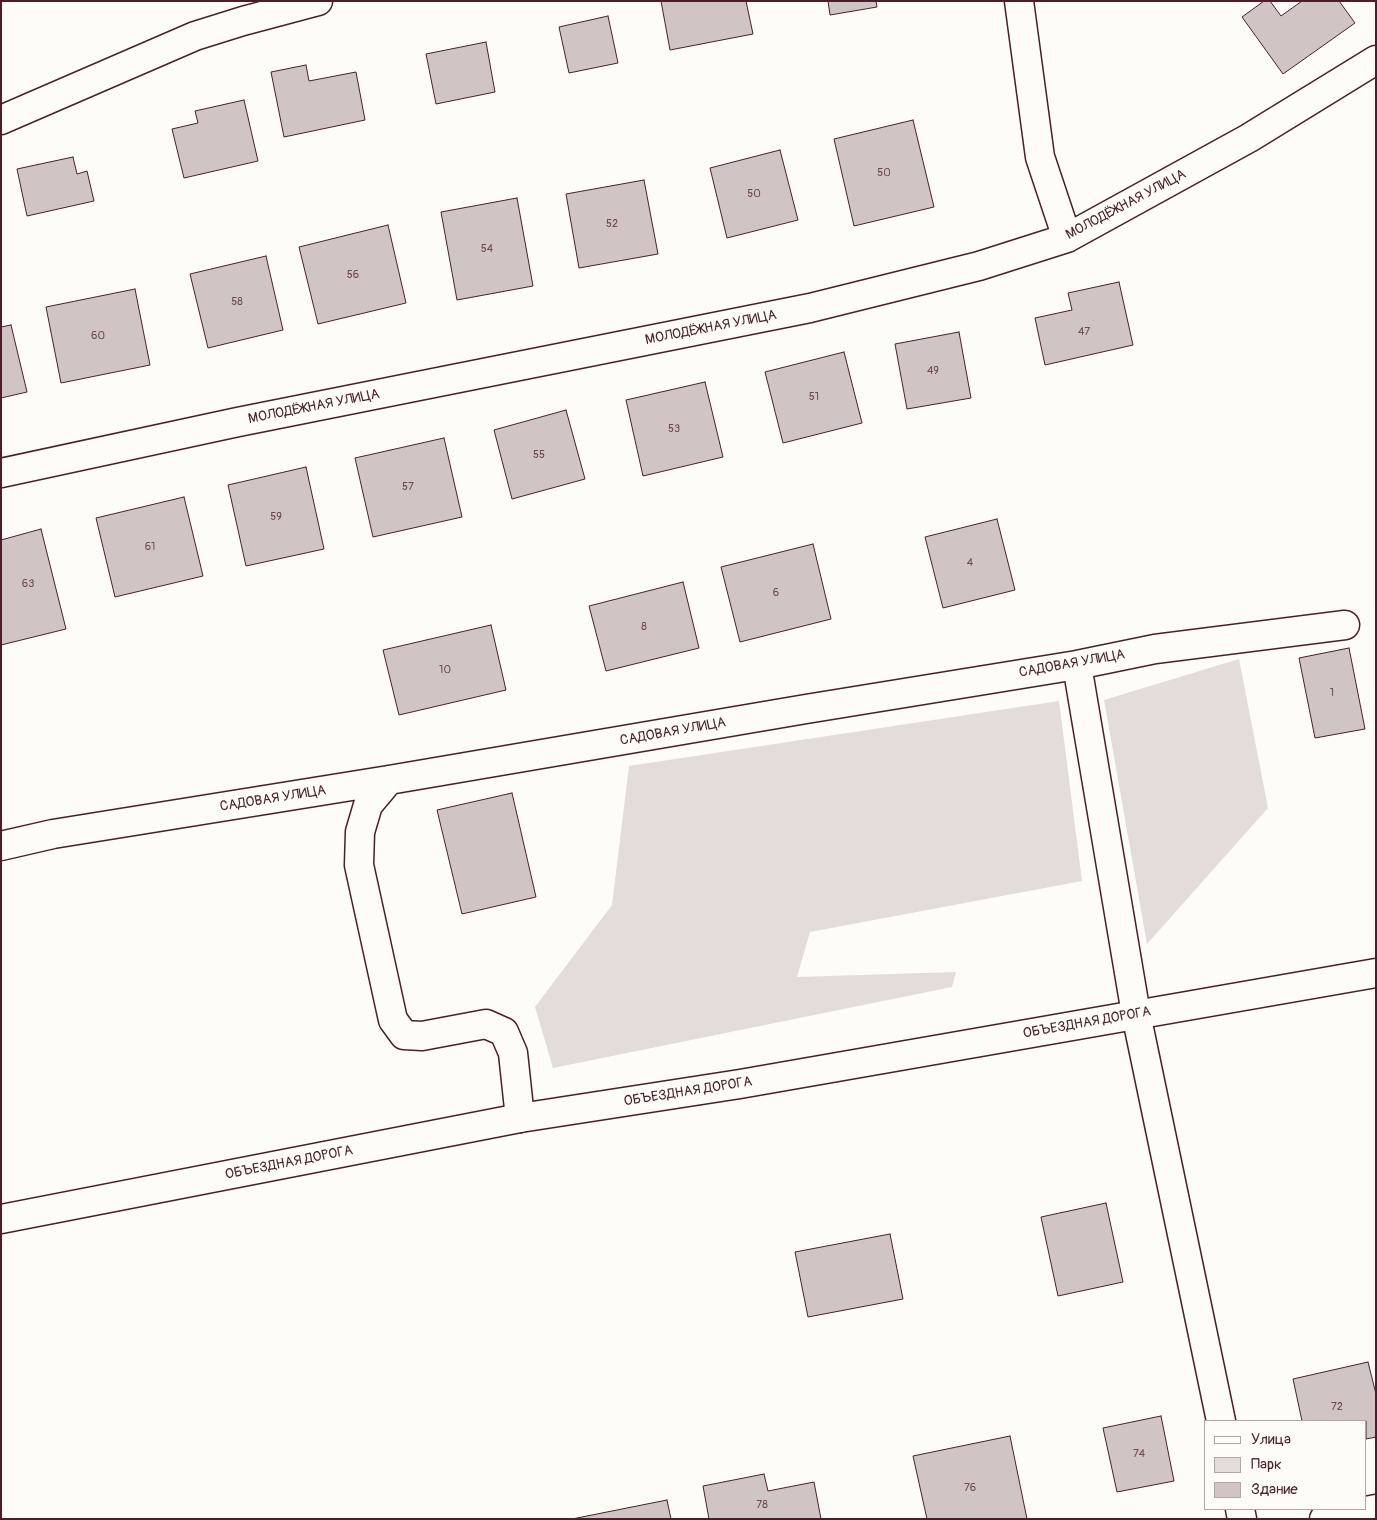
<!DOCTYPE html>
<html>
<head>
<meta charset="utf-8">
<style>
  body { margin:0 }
  #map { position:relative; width:1377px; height:1520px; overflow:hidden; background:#fdfcf7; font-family:Pangolin,sans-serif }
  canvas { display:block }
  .frame { position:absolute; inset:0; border:2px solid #4a1f2b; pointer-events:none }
  .legend { position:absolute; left:1204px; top:1420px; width:162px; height:90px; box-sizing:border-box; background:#fdfcf7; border:1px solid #b5a4a5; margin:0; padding:6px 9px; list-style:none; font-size:15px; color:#4a1f2b }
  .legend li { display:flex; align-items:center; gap:10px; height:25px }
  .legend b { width:25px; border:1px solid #b5a4a5 }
</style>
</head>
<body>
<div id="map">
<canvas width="1377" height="1520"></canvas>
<div class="frame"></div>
<ul class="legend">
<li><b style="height:6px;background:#fdfcf7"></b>Улица</li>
<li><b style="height:14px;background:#e3dcda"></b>Парк</li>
<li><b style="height:14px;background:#d0c5c4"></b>Здание</li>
</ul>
</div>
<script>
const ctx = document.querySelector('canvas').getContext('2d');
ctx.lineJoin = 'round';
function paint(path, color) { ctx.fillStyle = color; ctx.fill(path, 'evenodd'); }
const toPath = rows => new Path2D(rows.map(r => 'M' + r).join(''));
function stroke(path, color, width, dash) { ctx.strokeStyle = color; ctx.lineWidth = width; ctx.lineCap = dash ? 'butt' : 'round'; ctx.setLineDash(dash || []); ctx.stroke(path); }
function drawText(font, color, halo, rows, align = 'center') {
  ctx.font = font + ' Pangolin,sans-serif'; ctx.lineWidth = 4; ctx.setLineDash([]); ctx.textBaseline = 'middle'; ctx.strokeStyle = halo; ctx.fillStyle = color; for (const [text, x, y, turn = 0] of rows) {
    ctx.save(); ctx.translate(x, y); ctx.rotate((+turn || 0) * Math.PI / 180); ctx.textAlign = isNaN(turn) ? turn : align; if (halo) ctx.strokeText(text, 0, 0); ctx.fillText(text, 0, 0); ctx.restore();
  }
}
paint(toPath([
  [1239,659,1268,808,1147,944,1104,700],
  [1059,701,1082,881,810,932,797,977,956,972,952,987,553,1068,535,1007,612,905,629,766]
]), '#e3dcda');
const building = toPath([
  [661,1,746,1,753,34,670,50,661,1],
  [828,1,876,1,877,7,830,15,828,1],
  [1264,1,1270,1,1281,16,1302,1,1339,1,1355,23,1283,74,1242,17,1264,1],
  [608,16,618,63,569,73,559,27,608,16],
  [486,42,495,92,436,104,426,54,486,42],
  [306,65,309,81,356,72,365,120,284,137,271,72,306,65],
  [244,100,258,161,184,178,172,129,198,123,195,111,244,100],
  [913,120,934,207,854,226,834,139,913,120],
  [780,150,798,220,727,238,710,168,780,150],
  [73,157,77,174,87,171,94,201,27,216,17,169,73,157],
  [644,180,658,254,579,268,566,194,644,180],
  [517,198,533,286,457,300,441,212,517,198],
  [388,225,406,303,318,324,299,247,388,225],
  [266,256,283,330,208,348,190,274,266,256],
  [1119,282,1133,345,1045,365,1035,318,1072,310,1068,293,1119,282],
  [135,289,150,365,61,383,46,307,135,289],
  [11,325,27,392,1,398,1,327,11,325],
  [959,332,971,398,907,409,895,344,959,332],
  [844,352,862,423,783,443,765,372,844,352],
  [705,382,723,457,643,476,626,400,705,382],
  [566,410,585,479,512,499,494,430,566,410],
  [444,438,462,517,373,537,355,458,444,438],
  [306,467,324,549,246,566,228,485,306,467],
  [184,497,203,576,115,597,96,518,184,497],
  [997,519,1015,590,943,608,925,537,997,519],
  [41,529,66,629,1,645,1,540,41,529],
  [813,544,831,619,740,642,721,567,813,544],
  [683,582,699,648,606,671,589,606,683,582],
  [491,625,506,690,399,715,383,650,491,625],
  [1349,648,1365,729,1315,738,1299,658,1349,648],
  [512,793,536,897,462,914,437,810,512,793],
  [1106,1203,1123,1282,1058,1296,1041,1217,1106,1203],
  [890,1234,903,1299,808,1317,795,1252,890,1234],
  [1368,1362,1376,1394,1376,1437,1366,1439,1366,1421,1302,1421,1293,1379,1368,1362],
  [1161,1416,1174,1481,1117,1492,1103,1428,1161,1416],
  [1010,1436,1027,1519,927,1519,913,1456,1010,1436],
  [764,1474,768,1491,814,1482,821,1519,709,1519,703,1486,764,1474],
  [667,1500,671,1519,572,1519,667,1500]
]);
paint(building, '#d0c5c4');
stroke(building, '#4a1f2b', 1);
const minor = toPath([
  [1019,1,1040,157,1067,238],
  [1,120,195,36,243,21,318,1],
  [1,473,238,422,810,308,979,266,1067,238,1249,138,1376,60],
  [1077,665,1136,1014,1221,1421],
  [389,780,368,805,360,832,359,865,393,1020,404,1035,422,1036,486,1024,504,1032,513,1053,520,1118],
  [1,846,53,834,389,780,806,709,1077,665,1155,649,1345,625],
  [1240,1509,1242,1519],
  [1324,1519,1376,1509]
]);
const major = toPath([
  [1,1219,520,1118,740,1084,1376,973]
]);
stroke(minor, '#4a1f2b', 31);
stroke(major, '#4a1f2b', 31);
stroke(minor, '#fdfcf7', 28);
stroke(major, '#fdfcf7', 28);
drawText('11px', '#6c4851', null, [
  ["50",884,173],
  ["50",754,194],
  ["52",612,224],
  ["54",487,249],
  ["56",353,275],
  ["58",237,302],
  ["47",1084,332],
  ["60",98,336],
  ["49",933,371],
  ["51",814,397],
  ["53",674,429],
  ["55",539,455],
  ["57",408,487],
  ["59",276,517],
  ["61",150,547],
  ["4",970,563],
  ["63",28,584],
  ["6",776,593],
  ["8",644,627],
  ["10",445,670],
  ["1",1332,693],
  ["72",1337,1407],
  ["74",1139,1454],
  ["76",970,1488],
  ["78",762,1505]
]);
drawText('14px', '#4a1f2b', '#fdfcf7', [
  ["МОЛОДЁЖНАЯ УЛИЦА",1126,205,-28],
  ["МОЛОДЁЖНАЯ УЛИЦА",711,328,-11],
  ["МОЛОДЁЖНАЯ УЛИЦА",314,407,-11],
  ["САДОВАЯ УЛИЦА",1072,664,-10],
  ["САДОВАЯ УЛИЦА",673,732,-10],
  ["САДОВАЯ УЛИЦА",273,799,-9],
  ["ОБЪЕЗДНАЯ ДОРОГА",1087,1023,-10],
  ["ОБЪЕЗДНАЯ ДОРОГА",688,1092,-9],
  ["ОБЪЕЗДНАЯ ДОРОГА",289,1163,-11]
]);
</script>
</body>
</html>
